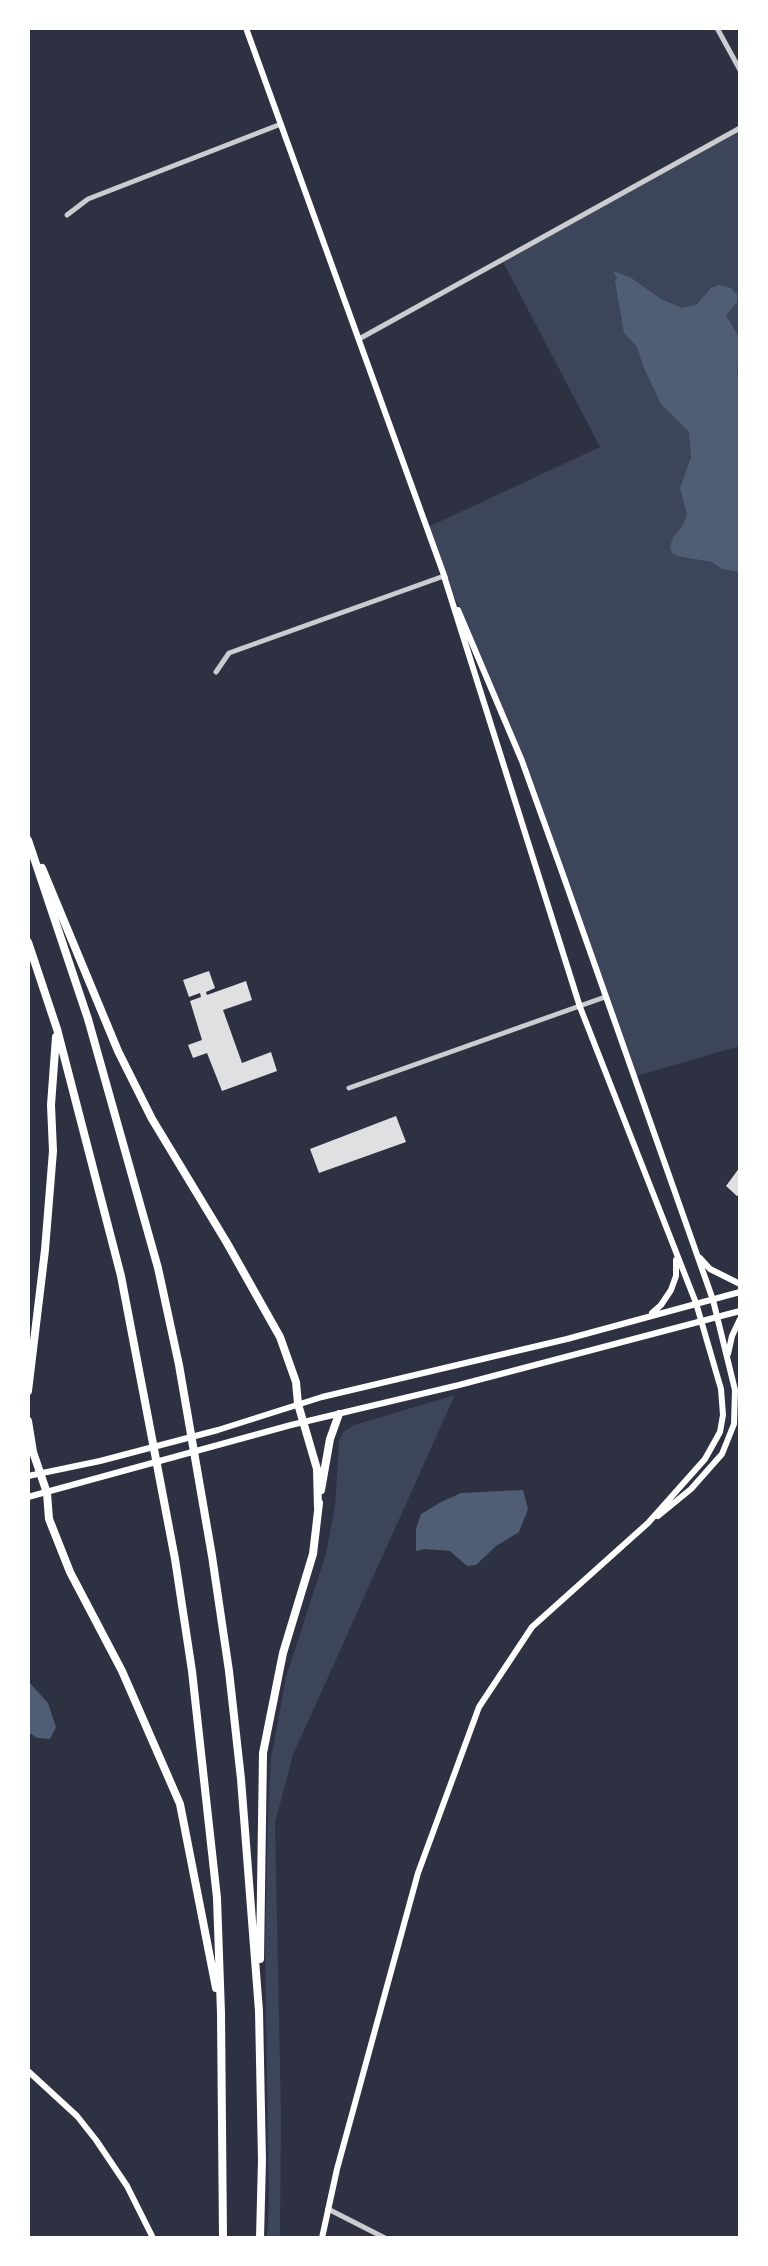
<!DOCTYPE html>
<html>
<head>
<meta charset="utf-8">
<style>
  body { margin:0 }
  #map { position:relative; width:768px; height:2266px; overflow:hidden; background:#2d3142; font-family:"Public Sans",sans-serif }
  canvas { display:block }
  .frame { position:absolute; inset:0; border:30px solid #fff; pointer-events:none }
</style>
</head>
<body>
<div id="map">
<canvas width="768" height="2266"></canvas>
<div class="frame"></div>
</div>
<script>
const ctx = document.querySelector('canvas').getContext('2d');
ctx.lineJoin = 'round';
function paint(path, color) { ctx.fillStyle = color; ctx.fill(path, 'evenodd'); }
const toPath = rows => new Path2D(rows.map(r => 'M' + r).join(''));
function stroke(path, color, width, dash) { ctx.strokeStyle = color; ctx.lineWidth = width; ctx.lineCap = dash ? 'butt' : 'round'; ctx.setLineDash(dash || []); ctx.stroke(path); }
paint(toPath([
  [740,128,740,1046,633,1077,522,761,426,528,600,447,502,260],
  [455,1395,293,1755,275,1823,281,2116,280,2238,267,2238,269,2206,265,1951,268,1812,271,1759,286,1677,326,1554,335,1506,339,1442,343,1432,354,1425]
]), '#3c4559');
paint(toPath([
  [613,271,630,277,661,299,682,308,696,305,711,288,719,285,731,288,737,295,737,302,726,315,740,339,737,371,740,387,740,572,722,569,712,562,677,556,672,553,670,547,673,537,682,527,687,515,680,488,691,457,689,432,661,404,644,368,637,347,624,333,615,281,617,278],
  [523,1490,528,1509,519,1532,496,1546,476,1565,467,1566,450,1551,425,1549,416,1551,416,1529,421,1514,441,1502,461,1493],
  [28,1681,48,1703,56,1727,50,1739,37,1738,28,1732]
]), '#4f5d75');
paint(toPath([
  [209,971,215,988,206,992,207,995,246,981,252,1000,223,1010,242,1063,271,1052,277,1071,222,1091,207,1053,193,1058,188,1045,202,1040,190,1001,201,997,200,993,189,997,183,980],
  [396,1116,406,1142,319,1173,310,1149],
  [740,1167,740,1194,737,1196,726,1186]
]), '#e0e0e3');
stroke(toPath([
  [717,28,740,70],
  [67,215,88,199,281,124],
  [359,339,740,128],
  [216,672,229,653,444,576],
  [349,1088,605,997],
  [328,2209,385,2238]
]), '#caccd0', 5);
stroke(toPath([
  [246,28,445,578],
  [458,610,522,761,562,872,713,1300,735,1390,734,1424,722,1454,691,1489,658,1516],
  [700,1258,710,1269,740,1284],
  [652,1313,661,1305,671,1290,676,1276,676,1260],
  [728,1354,732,1336,740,1319],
  [28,1476,100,1461,218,1430,322,1397,567,1339,740,1292],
  [28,1497,291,1425,459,1385,740,1311],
  [28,2071,77,2116,96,2140,127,2186,153,2238],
  [322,2238,337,2169,418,1873,479,1707,532,1627,648,1523,705,1459,720,1432,723,1415,721,1389,696,1303,580,1007,444,576]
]), '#fff', 6);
stroke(toPath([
  [28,840,88,1019,158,1268,179,1365,212,1556,229,1671,241,1779,259,2011,262,2160,260,2238],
  [42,868,118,1051,152,1119,227,1243,280,1337,296,1382,298,1404,317,1469,318,1508],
  [28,942,57,1029,121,1276,175,1559,192,1671,217,1898,221,2013,223,2238],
  [28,1391,45,1250,53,1151,51,1105,56,1037],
  [28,1421,33,1452,47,1493,49,1519,70,1572,122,1671,180,1804,216,1988],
  [321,1490,330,1439,339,1414],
  [260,1959,263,1753,283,1653,313,1554,319,1503]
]), '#fff', 8);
</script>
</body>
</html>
